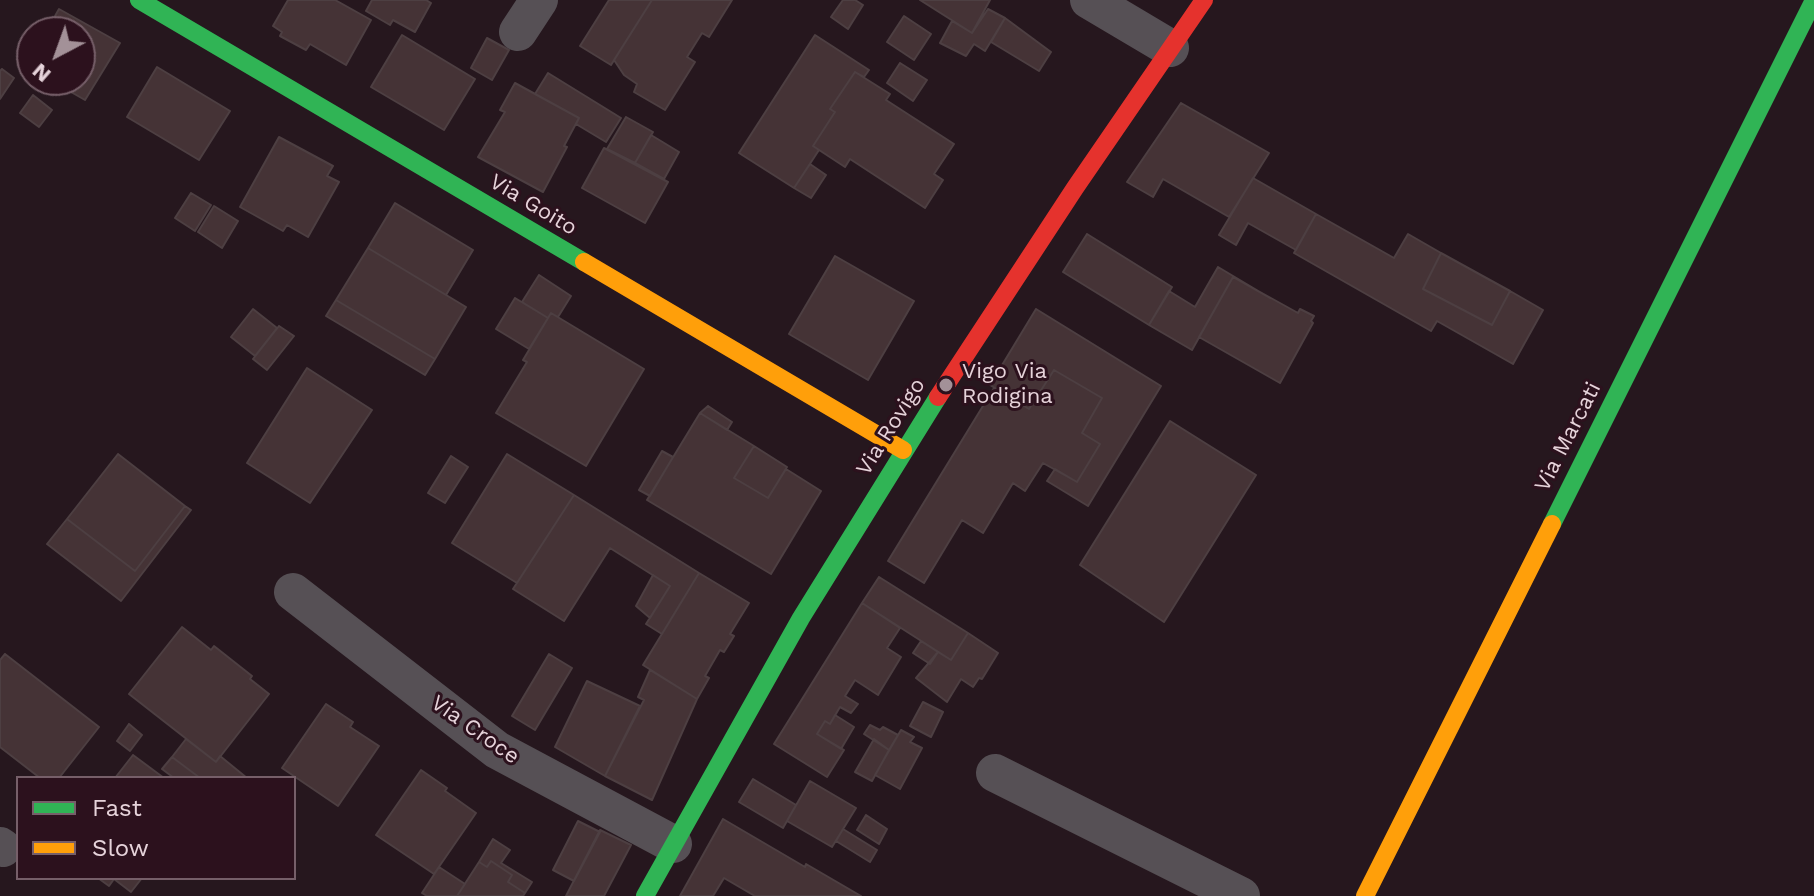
<!DOCTYPE html>
<html>
<head>
<meta charset="utf-8">
<style>
  body { margin:0 }
  #map { position:relative; width:1814px; height:896px; overflow:hidden; background:#26171e; font-family:"Work Sans",sans-serif }
  canvas { display:block }
  .legend { position:absolute; left:16px; top:776px; width:280px; height:104px; box-sizing:border-box; background:#2c111d; border:2px solid #765f69; margin:0; padding:10px 14px; list-style:none; font-size:24px; color:#e6d3da }
  .legend li { display:flex; align-items:center; gap:16px; height:40px }
  .legend b { width:40px; border:2px solid #765f69 }
  .north { position:absolute; left:16px; top:16px; width:80px; height:80px; box-sizing:border-box; background:#2c111d; border:2px solid #765f69; border-radius:50%; rotate:221deg; font-size:22px; font-weight:700; line-height:32px; text-align:center; color:#e6d3da }
  .north::after { content:''; display:block; margin:auto; width:28px; height:36px; background:#a39198; clip-path:polygon(50% 0,100% 100%,50% 72%,0 100%) }
</style>
</head>
<body>
<div id="map">
<canvas width="1814" height="896"></canvas>
<ul class="legend">
<li><b style="height:10px;background:#30b455"></b>Fast</li>
<li><b style="height:10px;background:#ff9f0a"></b>Slow</li>
</ul>
<div class="north">N</div>
</div>
<script>
const ctx = document.querySelector('canvas').getContext('2d');
ctx.lineJoin = 'round';
function paint(path, color) { ctx.fillStyle = color; ctx.fill(path, 'evenodd'); }
const toPath = rows => new Path2D(rows.map(r => 'M' + r).join(''));
function stroke(path, color, width, dash) { ctx.strokeStyle = color; ctx.lineWidth = width; ctx.lineCap = dash ? 'butt' : 'round'; ctx.setLineDash(dash || []); ctx.stroke(path); }
function drawText(font, color, halo, rows, align = 'center') {
  ctx.font = font + ' "Work Sans",sans-serif'; ctx.lineWidth = 6; ctx.setLineDash([]); ctx.textBaseline = 'middle'; ctx.strokeStyle = halo; ctx.fillStyle = color; for (const [text, x, y, turn = 0] of rows) {
    ctx.save(); ctx.translate(x, y); ctx.rotate((+turn || 0) * Math.PI / 180); ctx.textAlign = isNaN(turn) ? turn : align; if (halo) ctx.strokeText(text, 0, 0); ctx.fillText(text, 0, 0); ctx.restore();
  }
}
const building = toPath([
  [288,0,335,0,371,20,346,65,310,44,306,50,280,36,282,32,273,26,288,0],
  [372,0,426,0,431,3,415,32,393,20,390,25,366,11,372,0],
  [609,0,652,0,611,65,580,46,609,0],
  [652,0,732,0,709,37,702,33,687,57,695,62,665,110,634,92,637,84,624,75,614,60,652,0],
  [843,0,855,0,863,5,848,29,831,17,843,0],
  [920,0,990,0,972,33,920,0],
  [59,9,120,43,85,100,50,80,80,80,80,32,46,32,59,9],
  [988,9,1005,18,985,51,974,44,966,56,940,43,952,21,972,33,988,9],
  [904,16,931,34,914,60,887,42,904,16],
  [1005,18,1051,52,1039,71,991,42,1005,18],
  [402,35,475,79,444,130,371,87,402,35],
  [815,35,869,70,864,77,855,72,830,109,835,112,813,146,819,150,794,188,739,153,815,35],
  [487,38,509,50,492,80,471,68,487,38],
  [900,63,927,80,913,101,887,83,900,63],
  [157,67,230,111,199,160,127,117,157,67],
  [2,69,14,78,0,99,0,71,2,69],
  [855,72,890,94,886,100,954,144,934,174,943,180,925,208,850,159,845,167,813,146,835,112,830,109,855,72],
  [548,73,621,118,606,142,576,124,579,118,535,94,548,73],
  [515,83,579,118,564,146,567,147,543,192,478,157,505,112,500,110,515,83],
  [33,95,52,110,39,127,20,113,33,95],
  [1181,103,1269,153,1229,217,1163,179,1153,197,1127,182,1181,103],
  [626,117,653,132,635,163,607,149,626,117],
  [651,135,679,152,664,179,635,163,651,135],
  [279,137,333,166,327,176,339,182,308,237,287,225,283,231,240,207,279,137],
  [604,148,668,182,645,223,582,188,604,148],
  [810,164,826,175,811,198,794,188,810,164],
  [1253,178,1316,214,1296,250,1248,223,1236,245,1219,235,1253,178],
  [191,193,211,205,195,231,175,218,191,193],
  [395,203,473,250,446,295,368,248,395,203],
  [214,206,238,221,222,248,198,232,214,206],
  [1316,214,1394,258,1408,234,1441,253,1423,289,1492,325,1510,291,1543,310,1513,364,1437,321,1431,331,1294,253,1316,214],
  [1087,234,1172,287,1149,325,1063,272,1087,234],
  [368,248,466,307,435,359,336,300,368,248],
  [1441,253,1510,291,1492,325,1423,289,1441,253],
  [835,256,914,301,868,380,789,334,835,256],
  [1218,267,1270,298,1233,277,1192,350,1149,325,1169,291,1195,307,1218,267],
  [539,275,571,296,558,317,551,313,548,318,522,302,539,275],
  [1233,277,1298,313,1300,309,1314,316,1311,321,1313,323,1280,383,1199,337,1233,277],
  [515,298,548,318,529,349,496,329,515,298],
  [336,300,435,359,425,375,326,316,336,300],
  [253,309,277,328,255,356,231,337,253,309],
  [1036,309,1161,386,1088,506,1047,481,1055,469,1077,482,1100,444,1082,433,1102,398,1054,370,1029,409,990,385,1036,309],
  [551,313,644,369,586,466,496,413,527,362,523,360,551,313],
  [279,326,294,336,267,370,253,359,279,326],
  [307,368,372,410,310,503,247,463,307,368],
  [1054,370,1102,398,1082,433,1100,444,1077,482,1043,463,1025,491,1013,483,983,533,962,520,924,583,888,561,994,388,1029,409,1054,370],
  [708,406,732,422,727,430,700,413,708,406],
  [700,413,754,446,734,478,768,498,786,469,821,491,771,574,647,500,700,413],
  [1170,421,1256,475,1164,622,1080,565,1170,421],
  [754,446,787,467,768,498,734,478,754,446],
  [662,451,673,457,650,496,639,490,662,451],
  [118,454,185,506,135,571,67,519,118,454],
  [507,454,574,495,517,583,452,543,507,454],
  [451,456,468,467,445,503,428,493,451,456],
  [574,495,699,573,662,634,646,624,670,586,610,548,564,621,513,589,574,495],
  [185,506,191,510,121,601,47,544,67,519,135,571,185,506],
  [699,573,749,603,730,634,734,636,724,652,720,650,705,676,709,678,697,699,643,665,699,573],
  [653,575,670,586,650,618,636,606,653,575],
  [879,577,968,633,951,660,862,603,879,577],
  [862,603,900,628,887,648,901,657,878,695,855,680,845,696,858,704,851,713,840,707,830,724,825,721,817,734,844,750,827,777,774,744,862,603],
  [182,627,211,650,214,646,252,676,250,679,269,694,216,762,129,694,182,627],
  [968,633,998,653,982,679,979,678,973,687,961,679,947,702,916,678,938,652,951,660,968,633],
  [921,641,938,652,930,664,913,653,921,641],
  [5,654,99,727,59,778,40,778,0,747,0,660,5,654],
  [549,654,572,668,535,730,512,716,549,654],
  [650,670,697,699,652,800,605,776,644,700,638,697,650,670],
  [587,681,640,706,605,776,555,747,587,681],
  [923,702,943,712,931,737,910,726,923,702],
  [326,704,353,722,350,727,379,746,338,806,282,768,326,704],
  [835,715,854,727,841,749,817,734,825,721,830,724,835,715],
  [129,724,142,735,130,751,117,741,129,724],
  [870,725,880,730,883,727,898,735,889,750,864,734,870,725],
  [901,730,914,737,910,742,922,748,900,789,875,775,901,730],
  [186,739,216,762,220,756,247,778,200,778,172,757,186,739],
  [874,739,889,750,872,781,855,772,874,739],
  [133,755,164,778,115,778,133,755],
  [172,757,200,778,174,778,162,769,172,757],
  [421,770,447,788,445,791,476,813,434,874,376,835,421,770],
  [753,779,796,805,783,828,739,802,753,779],
  [810,781,856,808,832,847,787,821,810,781],
  [866,815,887,829,879,844,857,830,866,815],
  [723,819,805,867,806,864,861,896,755,896,724,878,713,896,680,896,723,819],
  [578,821,600,832,574,881,553,870,578,821],
  [843,829,877,850,870,862,836,841,843,829],
  [600,830,631,845,604,896,566,896,600,830],
  [493,839,510,850,501,863,532,882,525,893,508,882,512,875,491,861,487,867,479,862,493,839],
  [491,861,512,875,508,882,525,893,523,896,457,896,479,862,487,867,491,861],
  [439,867,465,884,457,896,427,896,422,893,439,867],
  [98,878,142,878,131,892,114,879,109,886,98,878]
]);
paint(building, '#453336');
stroke(building, '#4d3f42', 2);
stroke(toPath([
  [1089,0,1170,48],
  [518,32,539,0],
  [293,592,497,750,673,844],
  [995,773,1241,896],
  [0,846,3,848]
]), '#565055', 38);
stroke(toPath([
  [139,0,584,262],
  [1552,524,1814,0],
  [645,896,801,618,938,397]
]), '#30b455', 18);
stroke(toPath([
  [584,262,903,450],
  [1365,896,1552,524]
]), '#ff9f0a', 18);
stroke(toPath([
  [938,397,1075,188,1204,0]
]), '#e5322d', 18);
for (const [x, y, r, color] of [
  [946,385,8,"#a39198"]
]) { const dot = new Path2D(); dot.arc(x, y, r, 0, 2 * Math.PI); ctx.fillStyle = color; ctx.fill(dot); stroke(dot, '#2c111d', 3); }
drawText('22px', '#e6d3da', '#2c111d', [
  ["Via Goito",533,205,31],
  ["Via Rovigo",891,427,-58],
  ["Via Marcati",1568,437,-63],
  ["Via Croce",475,730,35]
]);
drawText('22px', '#e6d3da', '#2c111d', [
  ["Vigo Via",962,372],
  ["Rodigina",962,397]
], 'left');
</script>
</body>
</html>
